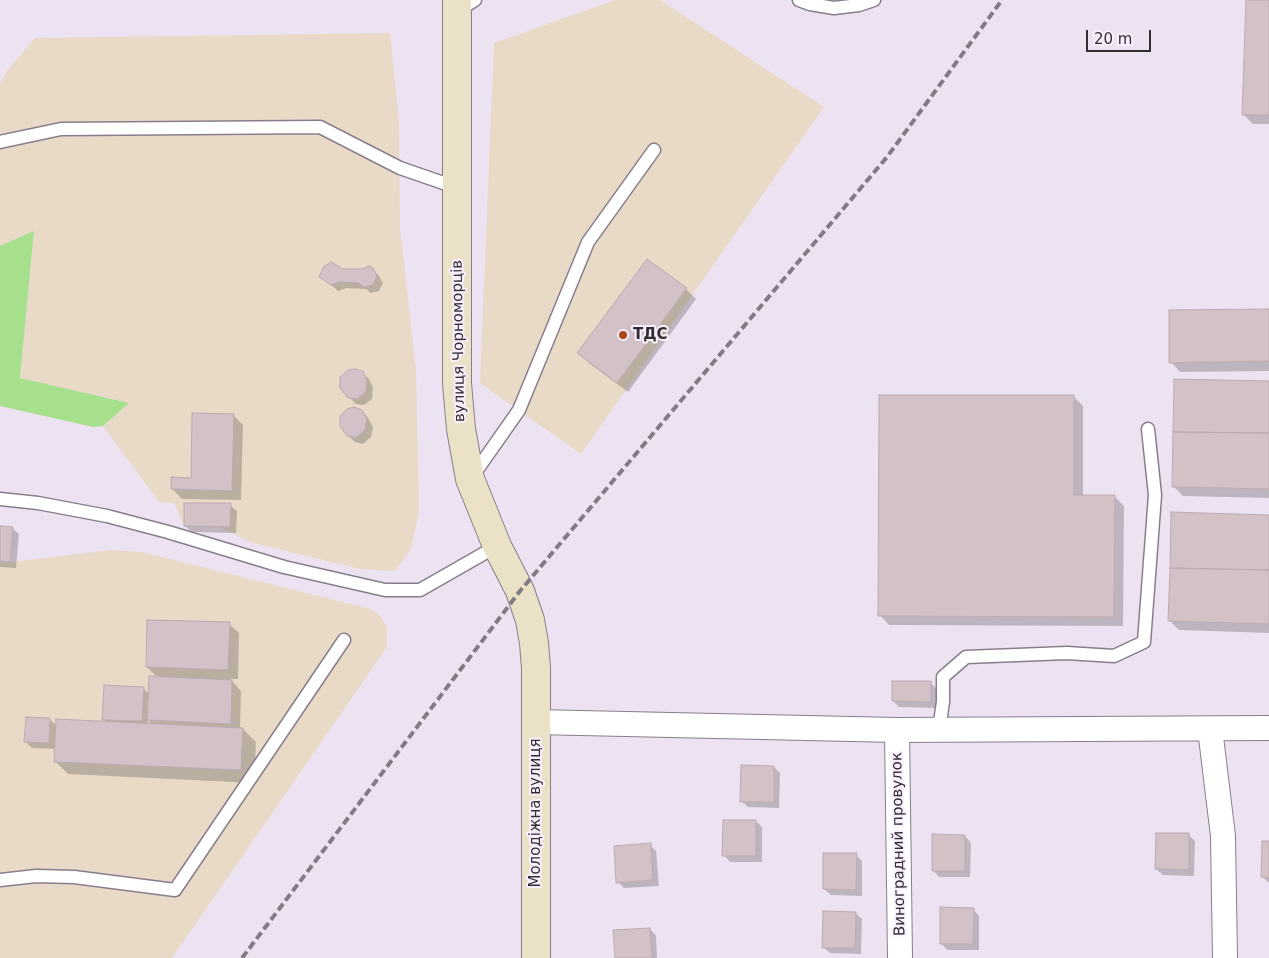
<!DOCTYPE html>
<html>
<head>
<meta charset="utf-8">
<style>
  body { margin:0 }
  #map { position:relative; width:1269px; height:958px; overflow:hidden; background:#ede2f1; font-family:"DejaVu Sans",sans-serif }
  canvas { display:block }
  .scale { position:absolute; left:1086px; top:30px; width:65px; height:22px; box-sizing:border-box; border:2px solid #312d32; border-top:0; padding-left:6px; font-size:15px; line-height:18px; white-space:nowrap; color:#312d32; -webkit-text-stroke:4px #faeffe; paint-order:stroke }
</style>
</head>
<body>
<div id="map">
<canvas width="1269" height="958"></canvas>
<div class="scale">20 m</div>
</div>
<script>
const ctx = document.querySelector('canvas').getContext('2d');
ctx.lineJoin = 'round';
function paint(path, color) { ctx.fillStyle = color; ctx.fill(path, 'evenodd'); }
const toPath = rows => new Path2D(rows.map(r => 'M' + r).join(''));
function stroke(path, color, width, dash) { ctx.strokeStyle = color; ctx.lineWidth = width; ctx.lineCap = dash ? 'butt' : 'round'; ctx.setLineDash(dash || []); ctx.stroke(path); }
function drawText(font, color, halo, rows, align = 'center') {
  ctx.font = font + ' "DejaVu Sans",sans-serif'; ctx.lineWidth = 4; ctx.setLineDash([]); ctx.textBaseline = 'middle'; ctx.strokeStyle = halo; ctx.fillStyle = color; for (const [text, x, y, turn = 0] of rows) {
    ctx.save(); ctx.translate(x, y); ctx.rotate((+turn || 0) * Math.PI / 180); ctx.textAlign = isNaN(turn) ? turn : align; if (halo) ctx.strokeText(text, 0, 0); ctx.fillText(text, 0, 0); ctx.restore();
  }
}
paint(toPath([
  [615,0,660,0,824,107,581,454,480,383,494,43],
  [390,33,399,121,400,227,416,370,419,511,411,549,395,571,360,569,250,542,220,527,184,526,174,503,159,502,103,426,129,403,20,378,34,232,0,246,0,84,7,71,35,38],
  [111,550,141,552,371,609,381,617,387,628,387,647,172,958,0,958,0,561,10,562]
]), '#e9dac8');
paint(toPath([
  [34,231,20,378,129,403,103,426,93,427,0,406,0,246]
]), '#a6e08c');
paint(toPath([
  [1247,0,1269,0,1269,124,1253,124,1243,114],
  [648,261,686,289,696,299,628,392,589,363,579,353],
  [372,269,379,276,383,283,379,291,371,293,366,289,346,288,338,291,321,276],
  [1269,310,1269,371,1180,372,1171,362],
  [362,372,369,379,373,388,372,399,364,405,356,404,349,397],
  [1269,382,1269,498,1183,496,1173,486],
  [1074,397,1083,406,1083,496,1114,496,1124,506,1123,626,889,625,880,615],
  [362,411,368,418,373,427,371,437,363,444,355,442,348,436],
  [233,415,243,425,241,500,182,499,172,489,192,479],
  [230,505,237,511,236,533,192,532,185,526],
  [1269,517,1269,633,1179,630,1170,621],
  [0,527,12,528,19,534,16,568,0,567],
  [229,624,239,633,238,679,230,679,241,691,240,729,243,729,256,742,254,783,68,774,55,761,56,749,32,748,26,742,49,719,57,726,107,723,104,719,143,688,149,694,158,678,147,667],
  [148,720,153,725,148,725],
  [930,682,937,689,937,708,899,707,893,701],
  [774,767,780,773,779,808,748,807,742,801],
  [756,821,762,827,762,862,730,862,724,855],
  [1188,835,1195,841,1194,876,1163,875,1156,869],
  [965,836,971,843,970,877,939,877,933,870],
  [1269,842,1269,883,1263,877],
  [650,845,656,851,659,886,624,888,618,882],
  [856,855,862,861,862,896,831,895,824,889],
  [973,909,979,916,979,950,947,950,941,943],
  [855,913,862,919,861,954,830,953,823,947],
  [650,929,656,936,657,958,616,958]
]), '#0003');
const building = toPath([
  [1246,0,1269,0,1269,115,1242,115,1246,0],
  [647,259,687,288,617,383,577,353,647,259],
  [332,262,342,269,362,269,369,266,373,268,377,276,373,285,364,287,358,283,339,282,331,285,319,277,324,266,332,262],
  [1269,309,1269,361,1169,363,1169,310,1269,309],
  [354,369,363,371,367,381,366,392,357,399,348,398,340,388,340,377,348,370,354,369],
  [1174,379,1269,381,1269,433,1173,432,1174,379],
  [879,395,1074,395,1074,495,1115,495,1114,617,878,616,879,395],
  [354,407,362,410,367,419,365,430,356,438,347,436,340,426,340,416,347,409,354,407],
  [192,413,234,414,232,491,171,489,171,477,191,478,192,413],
  [1173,432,1269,433,1269,489,1172,487,1173,432],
  [184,503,231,503,230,527,184,526,184,503],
  [1171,512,1269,515,1269,570,1170,568,1171,512],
  [0,526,13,527,10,562,0,561,0,526],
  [1170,568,1269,570,1269,624,1168,621,1170,568],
  [147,620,230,622,228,670,146,667,147,620],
  [149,676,232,680,231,724,147,720,149,676],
  [892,681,931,681,931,702,892,701,892,681],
  [104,685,144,687,142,721,102,720,104,685],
  [26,717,50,718,49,743,24,742,26,717],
  [56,719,243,728,241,770,54,762,56,719],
  [741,765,774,766,774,802,740,802,741,765],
  [723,820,756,820,756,856,722,856,723,820],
  [1156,833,1189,833,1189,870,1155,869,1156,833],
  [932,834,965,835,965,871,932,871,932,834],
  [1262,841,1269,841,1269,878,1261,877,1262,841],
  [651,843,653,880,616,883,614,846,651,843],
  [823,853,857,853,856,890,823,889,823,853],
  [940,907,974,908,973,944,940,944,940,907],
  [823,911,856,912,855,948,822,948,823,911],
  [650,928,652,958,615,958,613,930,650,928]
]);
paint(building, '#d3c1c8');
stroke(building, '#bcaab1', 1);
const lane = toPath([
  [799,0,810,4,834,8,859,5,874,0],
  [456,12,475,0],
  [0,142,61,129,320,127,400,168,458,188],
  [472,477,519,410,588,242,654,150],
  [0,499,38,503,107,516,168,532,284,567,385,590,420,590,497,546],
  [939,729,943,702,943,677,966,657,1067,653,1114,656,1144,642,1155,495,1148,429],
  [0,880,36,876,74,877,175,890,344,640]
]);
const street = toPath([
  [535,722,897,730,1269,728],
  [1210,729,1223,836,1225,958],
  [897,730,900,958]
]);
const secondary = toPath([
  [457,0,457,383,461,429,470,479,497,546,520,591,530,620,534,643,536,668,536,958]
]);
stroke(lane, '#887e8b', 15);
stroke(street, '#887e8b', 26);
stroke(secondary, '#887e8b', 30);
stroke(lane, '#fff', 12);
stroke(street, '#fff', 24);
stroke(secondary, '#ebe1c6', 28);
stroke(toPath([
  [242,958,520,591,887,157,1002,0]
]), '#827b85', 4, [8, 4]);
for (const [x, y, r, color] of [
  [623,335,5,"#aa4517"]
]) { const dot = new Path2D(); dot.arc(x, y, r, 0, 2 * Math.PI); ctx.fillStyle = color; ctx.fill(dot); stroke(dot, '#faeffe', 2); }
drawText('bold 15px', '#312d32', '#faeffe', [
  ["ТДС",633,335]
], 'left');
drawText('15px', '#312d32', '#faeffe', [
  ["вулиця Чорноморців",459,341,-91],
  ["Молодіжна вулиця",536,813,-90],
  ["Виноградний провулок",899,844,-91]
]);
</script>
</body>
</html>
